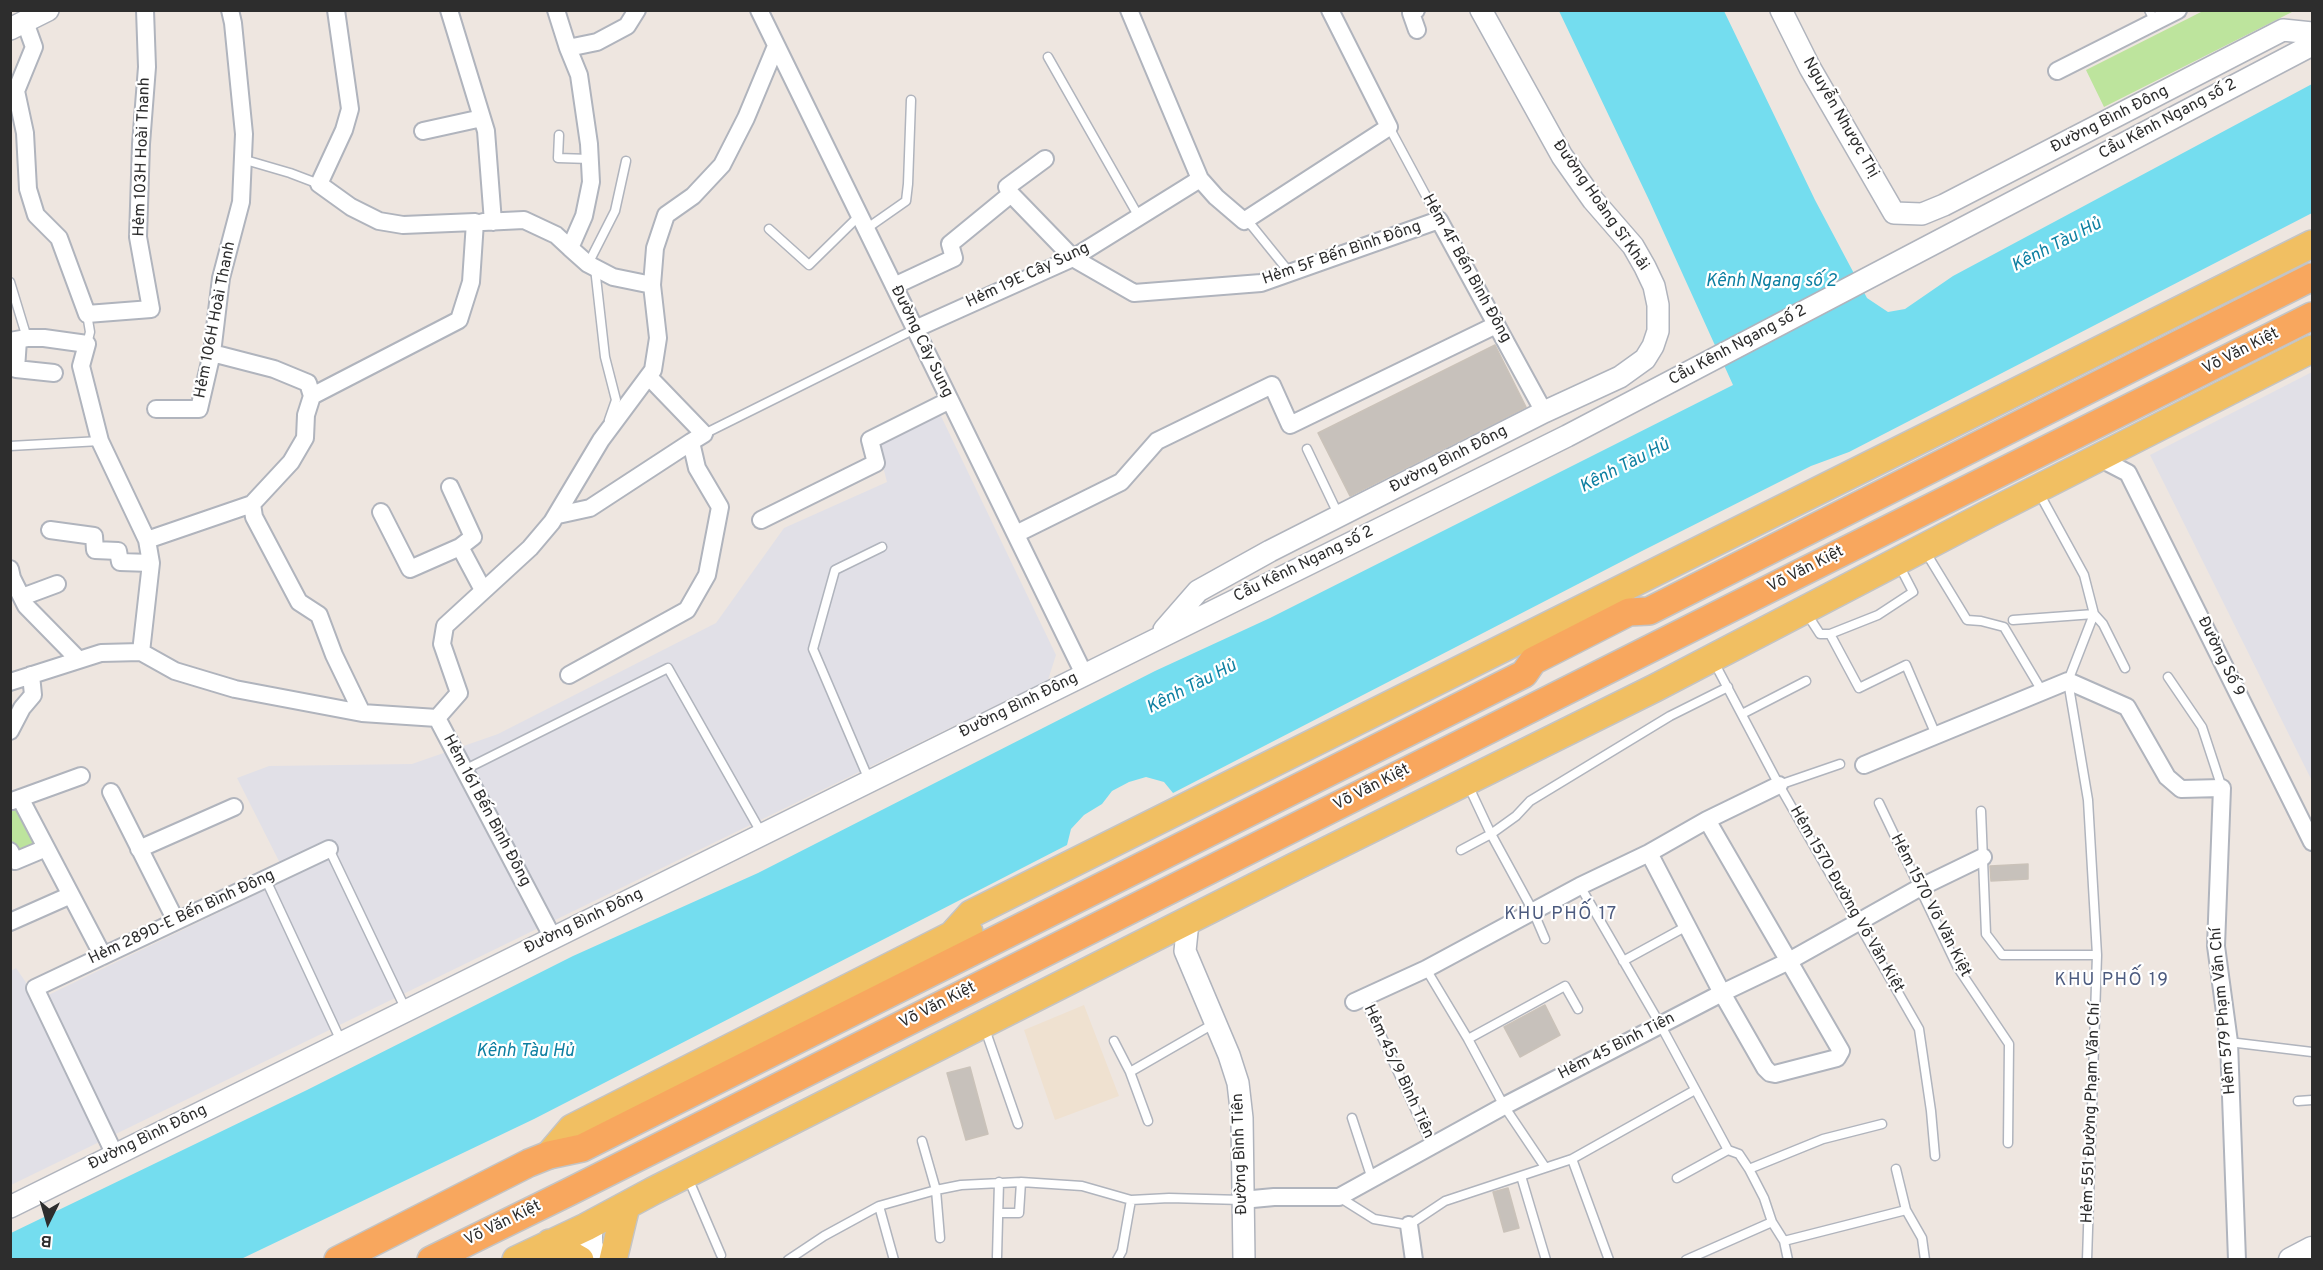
<!DOCTYPE html>
<html>
<head>
<meta charset="utf-8">
<style>
  body { margin:0 }
  #map { position:relative; width:2323px; height:1270px; overflow:hidden; background:#eee6e0; font-family:Overpass,sans-serif }
  canvas { display:block }
  .frame { position:absolute; inset:0; border:12px solid #2d2d2d; pointer-events:none }
  .north { position:absolute; left:18px; top:1192px; width:60px; height:60px; -webkit-text-stroke:4px #fff; paint-order:stroke; rotate:185deg; font-size:16px; font-weight:700; line-height:24px; text-align:center; color:#2d2d2d }
  .north::after { content:''; display:block; margin:auto; width:21px; height:27px; background:#2d2d2d; clip-path:polygon(50% 0,100% 100%,50% 72%,0 100%) }
</style>
</head>
<body>
<div id="map">
<canvas width="2323" height="1270"></canvas>
<div class="frame"></div>
<div class="north">B</div>
</div>
<script>
const ctx = document.querySelector('canvas').getContext('2d');
ctx.lineJoin = 'round';
function paint(path, color) { ctx.fillStyle = color; ctx.fill(path, 'evenodd'); }
const toPath = rows => new Path2D(rows.map(r => 'M' + r).join(''));
function stroke(path, color, width, dash) { ctx.strokeStyle = color; ctx.lineWidth = width; ctx.lineCap = dash ? 'butt' : 'round'; ctx.setLineDash(dash || []); ctx.stroke(path); }
function drawText(font, color, halo, rows, align = 'center') {
  ctx.font = font + ' Overpass,sans-serif'; ctx.lineWidth = 4.5; ctx.setLineDash([]); ctx.textBaseline = 'middle'; ctx.strokeStyle = halo; ctx.fillStyle = color; for (const [text, x, y, turn = 0] of rows) {
    ctx.save(); ctx.translate(x, y); ctx.rotate((+turn || 0) * Math.PI / 180); ctx.textAlign = isNaN(turn) ? turn : align; if (halo) ctx.strokeText(text, 0, 0); ctx.fillText(text, 0, 0); ctx.restore();
  }
}
paint(toPath([
  [2312,372,2312,781,2150,455],
  [940,414,1056,655,1048,680,11,1185,11,971,16,968,38,1000,288,879,237,778,269,766,412,764,498,734,716,623,784,528,887,482,877,443]
]), '#e1e0e7');
paint(toPath([
  [1084,1005,1119,1096,1055,1120,1024,1030]
]), '#efe1d0');
paint(toPath([
  [2291,10,2292,12,2104,107,2086,70,2203,11],
  [18,805,36,845,17,853,11,838,10,808]
]), '#bde49d');
paint(toPath([
  [1559,11,1724,11,1815,200,1867,298,1888,312,1905,309,1953,276,2312,84,2312,213,1849,452,1811,466,1642,551,1173,793,1164,782,1146,777,1129,782,1112,791,1102,804,1084,815,1071,829,1067,845,534,1119,241,1259,11,1260,11,1233,307,1090,573,956,758,873,1155,671,1270,618,1733,385,1649,200]
]), '#74ddef');
const building = toPath([
  [1495,345,1526,407,1350,496,1318,433,1495,345],
  [2028,864,2028,879,1991,881,1990,866,2028,864],
  [1545,1005,1560,1035,1520,1057,1504,1027,1545,1005],
  [970,1067,988,1134,966,1140,947,1073,970,1067],
  [1508,1188,1519,1228,1504,1232,1493,1192,1508,1188]
]);
paint(building, '#c7c1bb');
stroke(building, '#cac2b9', 1.5);
const service = toPath([
  [2149,10,2155,22],
  [1048,57,1139,217],
  [1389,127,1439,220],
  [559,135,558,158,590,159],
  [242,159,290,173,319,184],
  [1245,221,1252,226,1290,273],
  [769,229,809,265,859,216],
  [866,229,906,201,908,184,911,100],
  [588,264,615,211,626,161],
  [595,268,605,357,616,400,609,420],
  [10,282,27,338],
  [87,314,90,332,87,344],
  [704,434,915,329],
  [10,446,100,441],
  [1307,449,1339,516],
  [2038,491,2084,575,2094,614,2068,681,2088,800,2097,955,2087,1260],
  [1925,551,1967,620,1981,621,2004,627,2042,691],
  [1807,614,1820,634,1830,634,1859,688,1906,665,1936,735],
  [2013,620,2094,614,2103,624,2125,668],
  [1830,634,1878,615,1913,592,1899,565],
  [1714,662,1779,785,1919,1029,1931,1111,1935,1156],
  [2168,677,2202,727,2222,788],
  [1742,714,1806,681],
  [464,770,668,668,762,834],
  [869,780,813,649,835,570,882,547],
  [1468,785,1491,834,1533,911,1545,939],
  [1779,785,1840,764],
  [1879,803,1958,968,2009,1044,2008,1143],
  [1981,811,1986,934,2002,955,2097,955],
  [329,849,406,1010],
  [1461,850,1491,834,1516,816,1530,801,1670,716,1728,687],
  [265,878,341,1041],
  [1580,886,1660,1024,1728,1150,1739,1154,1749,1169,1764,1198,1772,1222,1784,1241,1788,1260],
  [1623,961,1687,926],
  [1426,969,1468,1039,1504,1106,1545,1167],
  [1364,998,1432,1146],
  [985,1029,1018,1124],
  [1468,1039,1565,986,1578,1009],
  [1114,1041,1130,1072,1148,1121],
  [2229,1042,2312,1052],
  [1130,1072,1215,1023],
  [2298,1101,2312,1100],
  [1352,1118,1372,1179],
  [922,1141,936,1190,940,1238],
  [1572,1159,1609,1260],
  [1749,1169,1823,1139,1882,1124],
  [1896,1169,1906,1210,1922,1238,1925,1260],
  [1521,1176,1546,1260],
  [688,1178,721,1255],
  [1677,1178,1728,1150],
  [1339,1197,1374,1219,1409,1225,1445,1201,1572,1159,1695,1090],
  [879,1206,894,1260],
  [999,1213,1019,1213,1021,1182],
  [1784,1241,1906,1210],
  [997,1257,999,1182],
  [788,1260,824,1236,879,1206,936,1190,961,1185,1021,1182,1082,1186,1131,1200,1169,1198,1242,1200],
  [1117,1260,1122,1251,1131,1200],
  [1686,1260,1772,1222]
]);
const minor = toPath([
  [449,10,486,131,493,222],
  [556,10,568,48],
  [637,10,627,26,597,42,568,48,579,75,589,144,591,182,584,216,570,248,588,264,613,277,652,285,655,248,666,215,693,196,722,165,746,118,776,46],
  [759,10,1084,674],
  [1129,10,1200,179,1216,197,1244,221,1389,127,1330,10],
  [1416,10,1411,13,1417,30],
  [25,22,34,47,16,91,25,133,28,189,36,215,59,238,87,314,151,309,138,237,141,144,147,67,145,10],
  [2057,71,2178,10],
  [423,131,482,118],
  [1011,194,1073,258,1134,293,1261,283,1439,220,1544,412],
  [483,222,524,220,556,235,570,248],
  [894,286,954,258,950,244,1011,194,1007,187,1045,159],
  [915,329,1073,258,1200,179],
  [18,340,16,369,54,373],
  [10,341,27,338,44,338,87,344,81,366,100,441,147,540,151,563,141,652],
  [212,353,274,369,308,383,312,396,459,320,471,282,475,222,403,225,379,221,351,207,319,184,344,130,350,109,336,10],
  [156,409,199,409,212,353,221,278,241,202,244,134,233,23,230,10],
  [2099,458,2128,473,2312,842],
  [381,512,410,569,460,547,473,537,450,487],
  [558,515,590,508,691,442],
  [761,520,876,463,870,440,950,400],
  [50,530,94,536,95,550,118,551,120,562,151,563],
  [1016,534,1121,482,1157,441,1272,385,1290,425,1496,325],
  [147,540,252,504],
  [460,547,483,590],
  [10,569,12,578,26,606,78,659],
  [22,597,57,584],
  [569,675,687,610,707,575,720,507,697,468,691,442,704,434,649,377],
  [10,682,101,653,141,652,175,671,235,689,362,713,334,655,319,615,299,602,254,517,252,504,291,462,305,438,306,415,312,396],
  [362,713,437,718,553,938],
  [437,718,459,693,442,644,445,626,530,548,552,522,601,440,653,370,658,338,652,285],
  [10,731,22,708,33,695,31,675],
  [1864,765,2068,681,2127,707,2167,777,2181,789,2222,788,2216,946,2229,1042,2237,1260],
  [111,792,176,921],
  [20,798,103,956],
  [12,801,81,776],
  [139,849,234,807],
  [10,851,15,861,46,848],
  [1649,853,1722,993,1765,1068,1770,1073,1775,1074,1837,1058,1841,1051,1707,820],
  [10,922,71,895],
  [1354,1002,1426,969,1580,886,1649,853,1707,820,1779,785],
  [115,1155,35,988,329,849],
  [1242,1200,1274,1197,1339,1197,1504,1106,1722,993,1789,961,1919,888,1983,857],
  [1409,1225,1414,1260]
]);
const tertiary = toPath([
  [1781,10,1810,68,1894,213,1922,214,1944,205,2283,30,2312,33],
  [10,29,48,10],
  [1164,630,1198,591,1270,551,1544,412,1620,377,1645,359,1653,346,1658,331,1658,305,1654,286,1645,267,1633,246,1593,200,1562,156,1481,10],
  [1188,922,1185,951,1229,1055,1238,1083,1242,1118,1244,1260],
  [10,1207,1567,436,2312,45]
]);
const secondary = toPath([
  [586,1227,590,1234,590,1245,596,1260],
  [2291,1260,2312,1249]
]);
const primary = toPath([
  [952,935,971,914,2312,244],
  [549,1155,572,1128,952,935,969,932],
  [550,1243,580,1260],
  [516,1260,586,1227,653,1191,1296,866,1655,688,1990,513,2312,349],
  [613,1260,626,1206]
]);
const trunk = toPath([
  [338,1260,529,1163,549,1155,582,1148,1524,674,1533,661,1629,612,1649,611,2312,277],
  [431,1260,569,1192,2312,316]
]);
stroke(service, '#b0b4bd', 11);
stroke(minor, '#b0b4bd', 20);
stroke(tertiary, '#b0b4bd', 24);
stroke(secondary, '#b0b4bd', 27);
stroke(primary, '#c4c4c4', 30);
stroke(trunk, '#c4c4c4', 30);
stroke(service, '#fff', 8);
stroke(minor, '#fff', 16);
stroke(tertiary, '#fff', 21);
stroke(secondary, '#fff', 24);
stroke(primary, '#f1bf62', 27);
stroke(trunk, '#f8a75e', 27);
drawText('16px', '#2d2d2d', '#fff', [
  ["Nguyễn Nhược Thị",1840,118,60],
  ["Đường Bình Đông",2110,120,-27],
  ["Cầu Kênh Ngang số 2",2168,120,-28],
  ["Hẻm 103H Hoài Thanh",143,157,-88],
  ["Đường Hoàng Sĩ Khải",1600,206,55],
  ["Hẻm 5F Bến Bình Đông",1342,254,-19],
  ["Hẻm 4F Bến Bình Đông",1466,269,61],
  ["Hẻm 19E Cây Sung",1028,276,-25],
  ["Hẻm 106H Hoài Thanh",216,320,-79],
  ["Đường Cây Sung",921,342,64],
  ["Cầu Kênh Ngang số 2",1738,346,-28],
  ["Võ Văn Kiệt",2241,352,-27],
  ["Đường Bình Đông",1449,460,-27],
  ["Cầu Kênh Ngang số 2",1304,565,-26],
  ["Võ Văn Kiệt",1806,570,-27],
  ["Đường Số 9",2220,657,64],
  ["Đường Bình Đông",1019,706,-26],
  ["Võ Văn Kiệt",1372,788,-27],
  ["Hẻm 161 Bến Bình Đông",486,811,62],
  ["Hẻm 1570 Đường Võ Văn Kiệt",1846,900,60],
  ["Hẻm 1570 Võ Văn Kiệt",1930,906,63],
  ["Hẻm 289D-E Bến Bình Đông",182,918,-25],
  ["Đường Bình Đông",584,922,-26],
  ["Võ Văn Kiệt",938,1006,-27],
  ["Hẻm 579 Phạm Văn Chí",2224,1011,-95],
  ["Hẻm 45 Bình Tiên",1617,1047,-27],
  ["Hẻm 45/9 Bình Tiên",1398,1072,65],
  ["Hẻm 551 Đường Phạm Văn Chí",2092,1113,-88],
  ["Đường Bình Đông",148,1138,-26],
  ["Đường Bình Tiên",1241,1154,-92],
  ["Võ Văn Kiệt",503,1224,-26]
]);
drawText('italic 18px', '#0d7fa1', '#fff', [
  ["Kênh Tàu Hủ",2057,246,-27],
  ["Kênh Ngang số 2",1771,282],
  ["Kênh Tàu Hủ",1625,467,-27],
  ["Kênh Tàu Hủ",1192,688,-27],
  ["Kênh Tàu Hủ",525,1052]
]);
ctx.letterSpacing = '1.5px';
drawText('18px', '#4c5b7f', '#fff', [
  ["KHU PHỐ 17",1561,915],
  ["KHU PHỐ 19",2112,981]
]);
ctx.letterSpacing = '0px';
</script>
</body>
</html>
